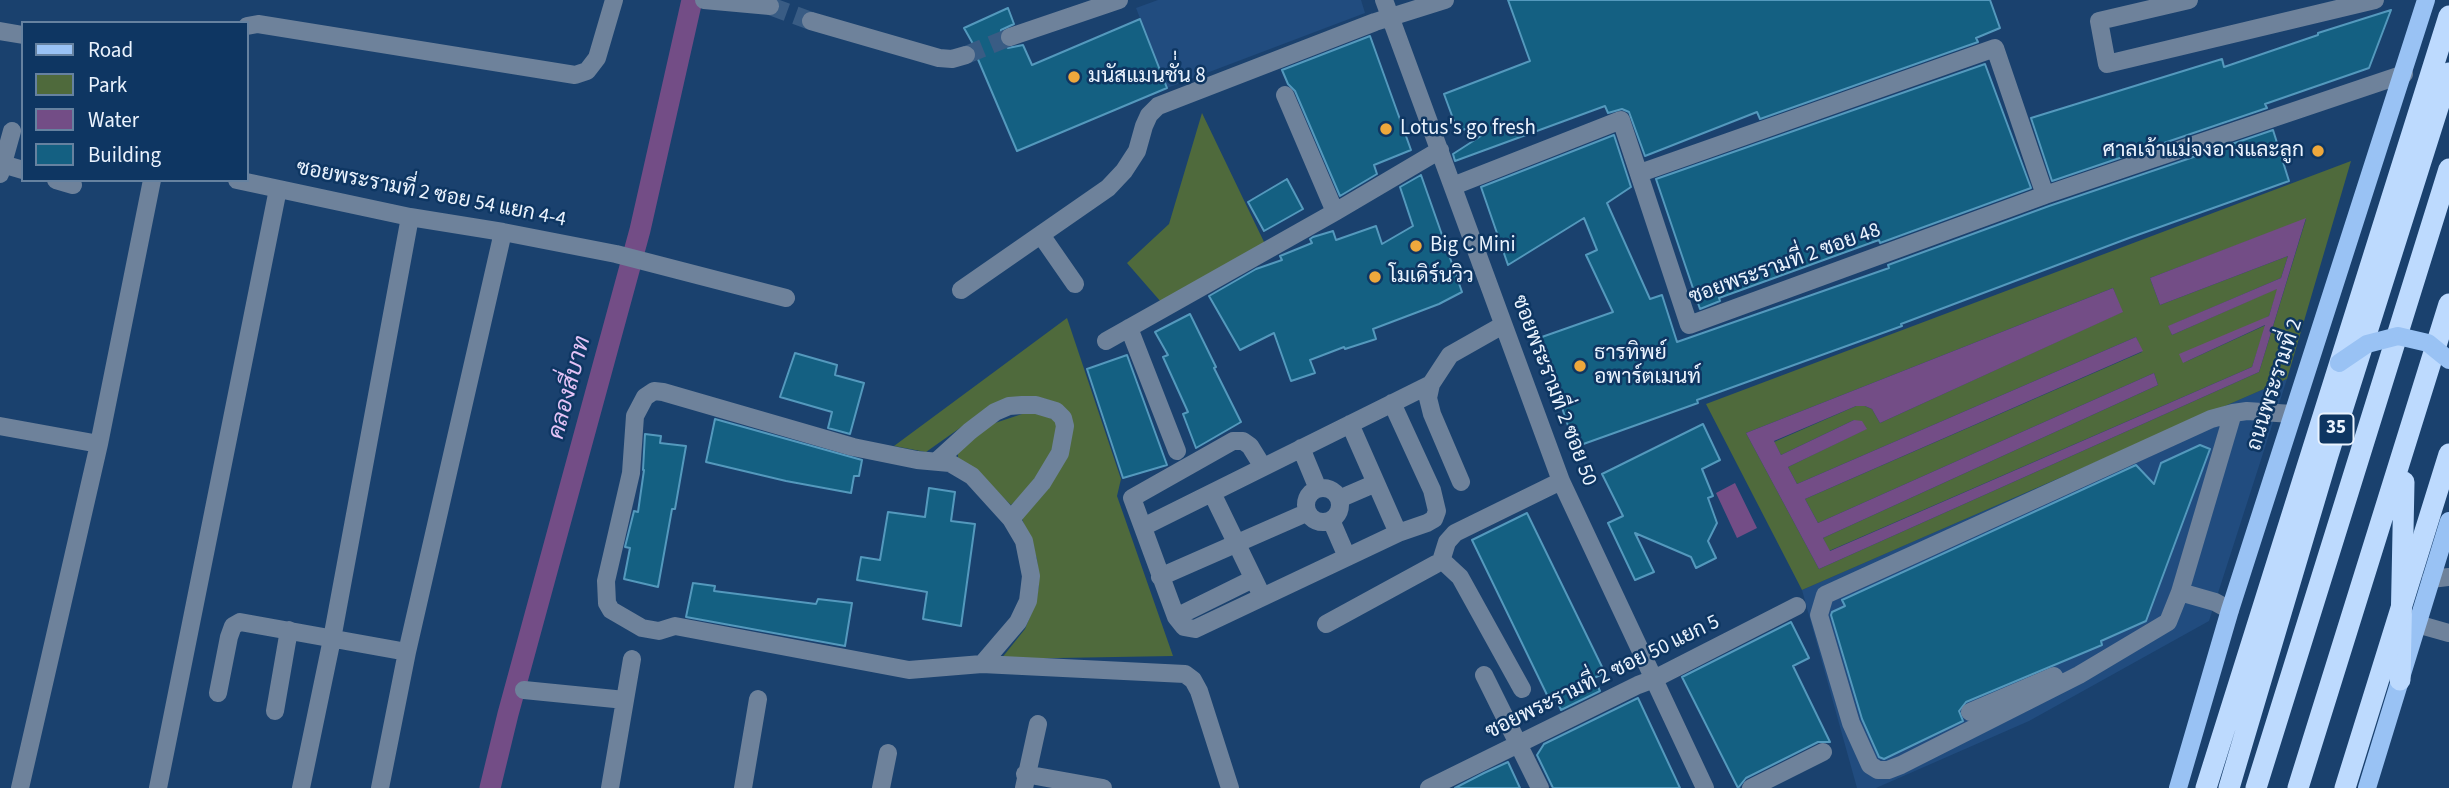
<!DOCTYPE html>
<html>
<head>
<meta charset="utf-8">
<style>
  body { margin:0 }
  #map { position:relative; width:2449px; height:788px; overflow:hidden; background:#1a416e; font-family:"Source Sans 3",sans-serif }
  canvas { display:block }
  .legend { position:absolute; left:21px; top:21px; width:228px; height:161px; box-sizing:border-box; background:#0e3662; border:2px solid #6682a0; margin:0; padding:9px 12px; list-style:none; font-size:21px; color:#eaf3fe }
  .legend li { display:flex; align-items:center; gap:14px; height:35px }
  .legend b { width:35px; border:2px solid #6682a0 }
</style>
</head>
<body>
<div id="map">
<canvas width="2449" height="788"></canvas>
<ul class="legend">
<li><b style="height:9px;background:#99c2f4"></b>Road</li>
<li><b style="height:19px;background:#4f6a3c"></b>Park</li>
<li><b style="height:19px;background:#734d86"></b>Water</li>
<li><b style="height:19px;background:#146082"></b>Building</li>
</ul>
</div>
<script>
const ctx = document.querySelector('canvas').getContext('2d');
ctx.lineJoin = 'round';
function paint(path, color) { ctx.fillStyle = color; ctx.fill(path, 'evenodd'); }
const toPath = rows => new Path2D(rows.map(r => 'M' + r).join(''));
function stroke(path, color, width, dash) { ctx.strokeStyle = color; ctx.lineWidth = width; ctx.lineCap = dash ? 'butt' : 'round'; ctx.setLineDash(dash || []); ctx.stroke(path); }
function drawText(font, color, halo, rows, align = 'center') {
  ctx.font = font + ' "Source Sans 3",Sarabun,sans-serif'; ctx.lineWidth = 5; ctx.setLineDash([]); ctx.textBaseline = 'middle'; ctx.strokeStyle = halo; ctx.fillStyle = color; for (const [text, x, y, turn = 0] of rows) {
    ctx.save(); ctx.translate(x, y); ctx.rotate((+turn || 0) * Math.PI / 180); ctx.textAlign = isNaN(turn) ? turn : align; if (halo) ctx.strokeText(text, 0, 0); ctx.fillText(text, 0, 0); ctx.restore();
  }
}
paint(toPath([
  [1158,0,1361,0,1365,13,1167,88,1136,8],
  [2287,379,2209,621,2029,721,1876,788,1857,788,1802,590]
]), '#214c7f');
paint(toPath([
  [1202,113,1265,244,1161,302,1127,263,1169,224],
  [2351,161,2287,379,1802,590,1706,404],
  [2306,219,2259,372,1819,569,1746,433,2113,288,2122,312,1880,423,1872,409,1865,406,1856,406,1774,442,1781,455,1854,420,1866,429,1788,467,1797,484,2136,337,2142,352,1805,499,1818,523,2154,373,2158,385,1823,538,1829,551,2252,367,2266,325,2183,363,2269,316,2278,288,2172,335,2169,326,2281,278,2288,256,2160,305,2150,278],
  [1067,318,1121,479,1117,496,1173,656,1001,659,1025,629,1036,602,1039,585,1037,559,1021,516,1051,479,1060,405,1046,399,1031,397,974,418,926,452,894,446],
  [1028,412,1038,412,1054,420,1059,429,1047,464,1023,494,1011,505,991,486,958,459,958,452,992,424]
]), '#4f6a3c');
paint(toPath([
  [2306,218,2259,372,1819,569,1746,433,2113,288,2123,312,1880,423,1872,409,1865,406,1856,406,1774,441,1781,455,1854,420,1862,421,1867,429,1788,467,1797,484,2136,337,2143,351,1805,499,1818,523,2154,373,2158,385,1823,538,1830,551,2252,367,2265,325,2183,363,2179,354,2269,316,2277,289,2172,335,2168,326,2281,278,2288,256,2160,305,2150,278],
  [1735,483,1757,528,1737,538,1716,493]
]), '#734d86');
stroke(toPath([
  [490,788,508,714,640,230,692,0]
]), '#734d86', 21);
const building = toPath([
  [1508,0,1990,0,2000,28,1976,38,1978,42,1760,119,1757,112,1645,156,1629,112,1622,109,1608,113,1605,106,1455,161,1453,154,1487,132,1482,122,1458,132,1444,94,1530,61,1508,0],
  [1008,8,1014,24,1001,30,1000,41,1008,48,1023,45,1032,65,1140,19,1167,88,1017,151,977,57,977,51,964,28,1008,8],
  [2391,10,2369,68,2265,104,2267,108,2052,181,2031,118,2222,59,2224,67,2318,35,2318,33,2391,10],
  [1370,36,1411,150,1374,165,1377,174,1340,196,1295,91,1288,84,1282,70,1370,36],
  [1985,64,2031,188,1880,243,1879,240,1876,241,1719,298,1720,301,1700,309,1656,179,1985,64],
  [2273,130,2289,181,2129,238,1901,324,1902,326,1697,400,1698,403,1575,447,1539,338,1613,312,1586,255,1597,250,1584,218,1508,265,1481,187,1614,135,1631,187,1607,203,1650,299,1662,295,1677,342,1889,268,1888,265,2049,206,2273,130],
  [1421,175,1462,292,1439,304,1373,329,1376,339,1345,349,1344,347,1310,360,1315,373,1291,381,1274,333,1240,350,1209,296,1256,269,1282,260,1280,256,1312,243,1310,239,1313,237,1333,231,1336,240,1376,226,1382,244,1413,226,1400,187,1421,175],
  [1287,179,1303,209,1264,231,1248,202,1287,179],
  [1190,314,1216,367,1214,368,1241,422,1196,448,1183,414,1188,412,1163,357,1168,355,1155,332,1190,314],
  [795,353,837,365,835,375,864,383,850,434,828,428,832,412,780,397,795,353],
  [1127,355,1167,465,1123,478,1087,369,1127,355],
  [715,419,862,460,859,476,854,476,851,493,786,481,706,462,715,419],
  [1703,424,1720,460,1702,469,1713,496,1708,498,1717,523,1708,541,1716,558,1696,568,1691,557,1635,533,1654,572,1635,580,1608,523,1623,516,1602,474,1703,424],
  [645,434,661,436,660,443,686,446,675,509,672,509,658,587,624,579,630,548,625,547,634,511,638,512,644,470,643,470,645,434],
  [2200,445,2210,449,2146,621,2101,641,2102,645,1966,702,1959,711,1963,721,1884,759,1879,757,1862,719,1831,615,1832,612,1845,606,1842,600,2136,465,2154,484,2161,463,2200,445],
  [929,488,955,492,951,521,975,524,961,626,923,619,927,592,857,580,861,557,880,560,888,512,925,517,929,488],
  [1527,513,1605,673,1594,678,1600,691,1561,710,1555,697,1549,699,1472,540,1527,513],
  [693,583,715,586,714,591,816,604,818,599,852,603,845,646,686,617,693,583],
  [1791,622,1809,658,1793,666,1830,742,1818,742,1746,778,1738,788,1682,677,1791,622],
  [1638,698,1680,788,1553,788,1537,755,1544,744,1638,698],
  [1508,762,1520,788,1455,788,1484,773,1508,762]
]);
paint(building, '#146082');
stroke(building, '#5499bd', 2);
stroke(toPath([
  [770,6,811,21],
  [966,55,1010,37]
]), '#395c84', 18, [18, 9]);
stroke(toPath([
  [704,0,770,6],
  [1384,0,1561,481,1705,788],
  [2189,0,2099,21,2107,64,2375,0],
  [811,21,939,58,952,59,966,55],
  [247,26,258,24,575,75,587,71,597,58,614,0],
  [0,31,23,35],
  [1010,37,1119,0],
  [1285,95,1335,212],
  [2,164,23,170],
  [1640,173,1995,48,2045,195],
  [0,174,12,131],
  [56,180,73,185],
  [237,180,410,217,503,232,616,254,786,298],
  [1453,186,1621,120,1689,325,2045,195,2404,74],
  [1041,235,1075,284],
  [961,290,1108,188,1124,171,1137,151,1144,126,1149,115,1158,106,1375,22,1445,0],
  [1129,328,1177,451],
  [1106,341,1335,212,1440,150],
  [1392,403,1432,490,1437,511,1434,519,1427,523,1398,533],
  [2233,413,2180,592,2168,622,2079,675,1901,765,1888,770,1878,770,1870,765,1851,723,1819,615,1825,595,2211,419,2233,413,2247,411,2292,414],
  [0,426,99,444],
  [1301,448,1318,489],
  [937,461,970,431,995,412,1009,406,1022,405,1036,405,1056,411,1063,418,1065,426,1060,453,1042,483,1011,519],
  [1263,467,1250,446,1243,441,1233,441,1132,498,1176,617,1184,627,1195,629,1398,533,1350,424],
  [1461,482,1432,414,1428,398,1431,384,1450,355,1503,325],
  '1306 505a17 17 0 1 1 34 0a17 17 0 1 1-34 0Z',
  [1212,493,1262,596],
  [1339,499,1376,483],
  [1331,520,1347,557],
  [1143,527,1431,384],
  [1442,558,1447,542,1455,533,1561,481],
  [1446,564,1460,577,1522,689],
  [1160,577,1306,513],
  [2431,579,2449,577],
  [2180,592,2215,602,2230,610],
  [1176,617,1253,579],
  [1326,624,1436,564],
  [2417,624,2449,633],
  [982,664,1018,622,1028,601,1031,576,1024,541,1011,519,972,476,950,463,917,460,853,447,663,392,654,391,645,397,635,416,631,473,606,581,607,603,611,610,642,628,659,631,675,626,909,670,982,664,1185,674,1193,680,1199,691,1230,788],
  [1484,675,1540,788],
  [524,690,625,700],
  [218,693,229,637,233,626,240,622,407,652],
  [275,711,289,630],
  [1970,712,2054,676],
  [1025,774,1103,788],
  [20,788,99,444,152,180],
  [158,788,278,189],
  [301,788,332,639,410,217],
  [380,788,407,652,503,232],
  [610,788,632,659],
  [743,788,758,699],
  [881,788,888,753],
  [1024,788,1038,724],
  [1429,788,1638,685,1654,679,1797,606],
  [1751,788,1823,752]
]), '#6e829b', 18);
stroke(toPath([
  [2178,788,2230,610,2426,0],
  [2367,788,2449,521]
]), '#99c2f4', 18);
stroke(toPath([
  [2400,680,2404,482],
  [2206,788,2449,16],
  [2229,788,2328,455,2449,73],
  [2256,788,2449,169],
  [2298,788,2449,304]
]), '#bddafe', 21);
stroke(toPath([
  [2339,363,2367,344,2398,336,2428,343,2449,360]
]), '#99c2f4', 18);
stroke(toPath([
  [2345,788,2449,454]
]), '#bddafe', 21);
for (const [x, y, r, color] of [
  [1074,77,7,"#eea83c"],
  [1386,129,7,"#eea83c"],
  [2318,151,7,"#eea83c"],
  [1416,246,7,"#eea83c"],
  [1375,277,7,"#eea83c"],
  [1580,366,7,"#eea83c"]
]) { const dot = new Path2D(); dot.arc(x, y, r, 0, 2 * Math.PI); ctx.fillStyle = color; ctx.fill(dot); stroke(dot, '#0e3662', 2.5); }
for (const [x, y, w] of [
  [2336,429,35]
]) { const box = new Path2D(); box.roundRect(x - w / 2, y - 15.5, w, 31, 5); ctx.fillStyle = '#0e3662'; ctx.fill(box); stroke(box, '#eaf3fe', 2); }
drawText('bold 19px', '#eaf3fe', null, [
  ["35",2336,429]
]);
drawText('21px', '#eaf3fe', '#0e3662', [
  ["มนัสแมนชั่่น 8",1088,77],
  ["Lotus's go fresh",1400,129],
  ["ศาลเจ้าแม่จงอางและลูก",2304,151,"right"],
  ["Big C Mini",1430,246],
  ["โมเดิร์นวิว",1389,277],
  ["ธารทิพย์",1594,354],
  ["อพาร์ตเมนท์",1594,378]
], 'left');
drawText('21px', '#eaf3fe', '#0e3662', [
  ["ซอยพระรามที่ 2 ซอย 54 แยก 4-4",431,195,11],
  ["ซอยพระรามที่ 2 ซอย 48",1785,265,-20],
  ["ถนนพระรามที่ 2",2276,385,-72],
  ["ซอยพระรามที่ 2 ซอย 50",1553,391,69],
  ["ซอยพระรามที่ 2 ซอย 50 แยก 5",1603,678,-26]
]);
drawText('italic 23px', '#e4c3f6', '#0e3662', [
  ["คลองสี่บาท",571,388,-75]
]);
</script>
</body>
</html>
